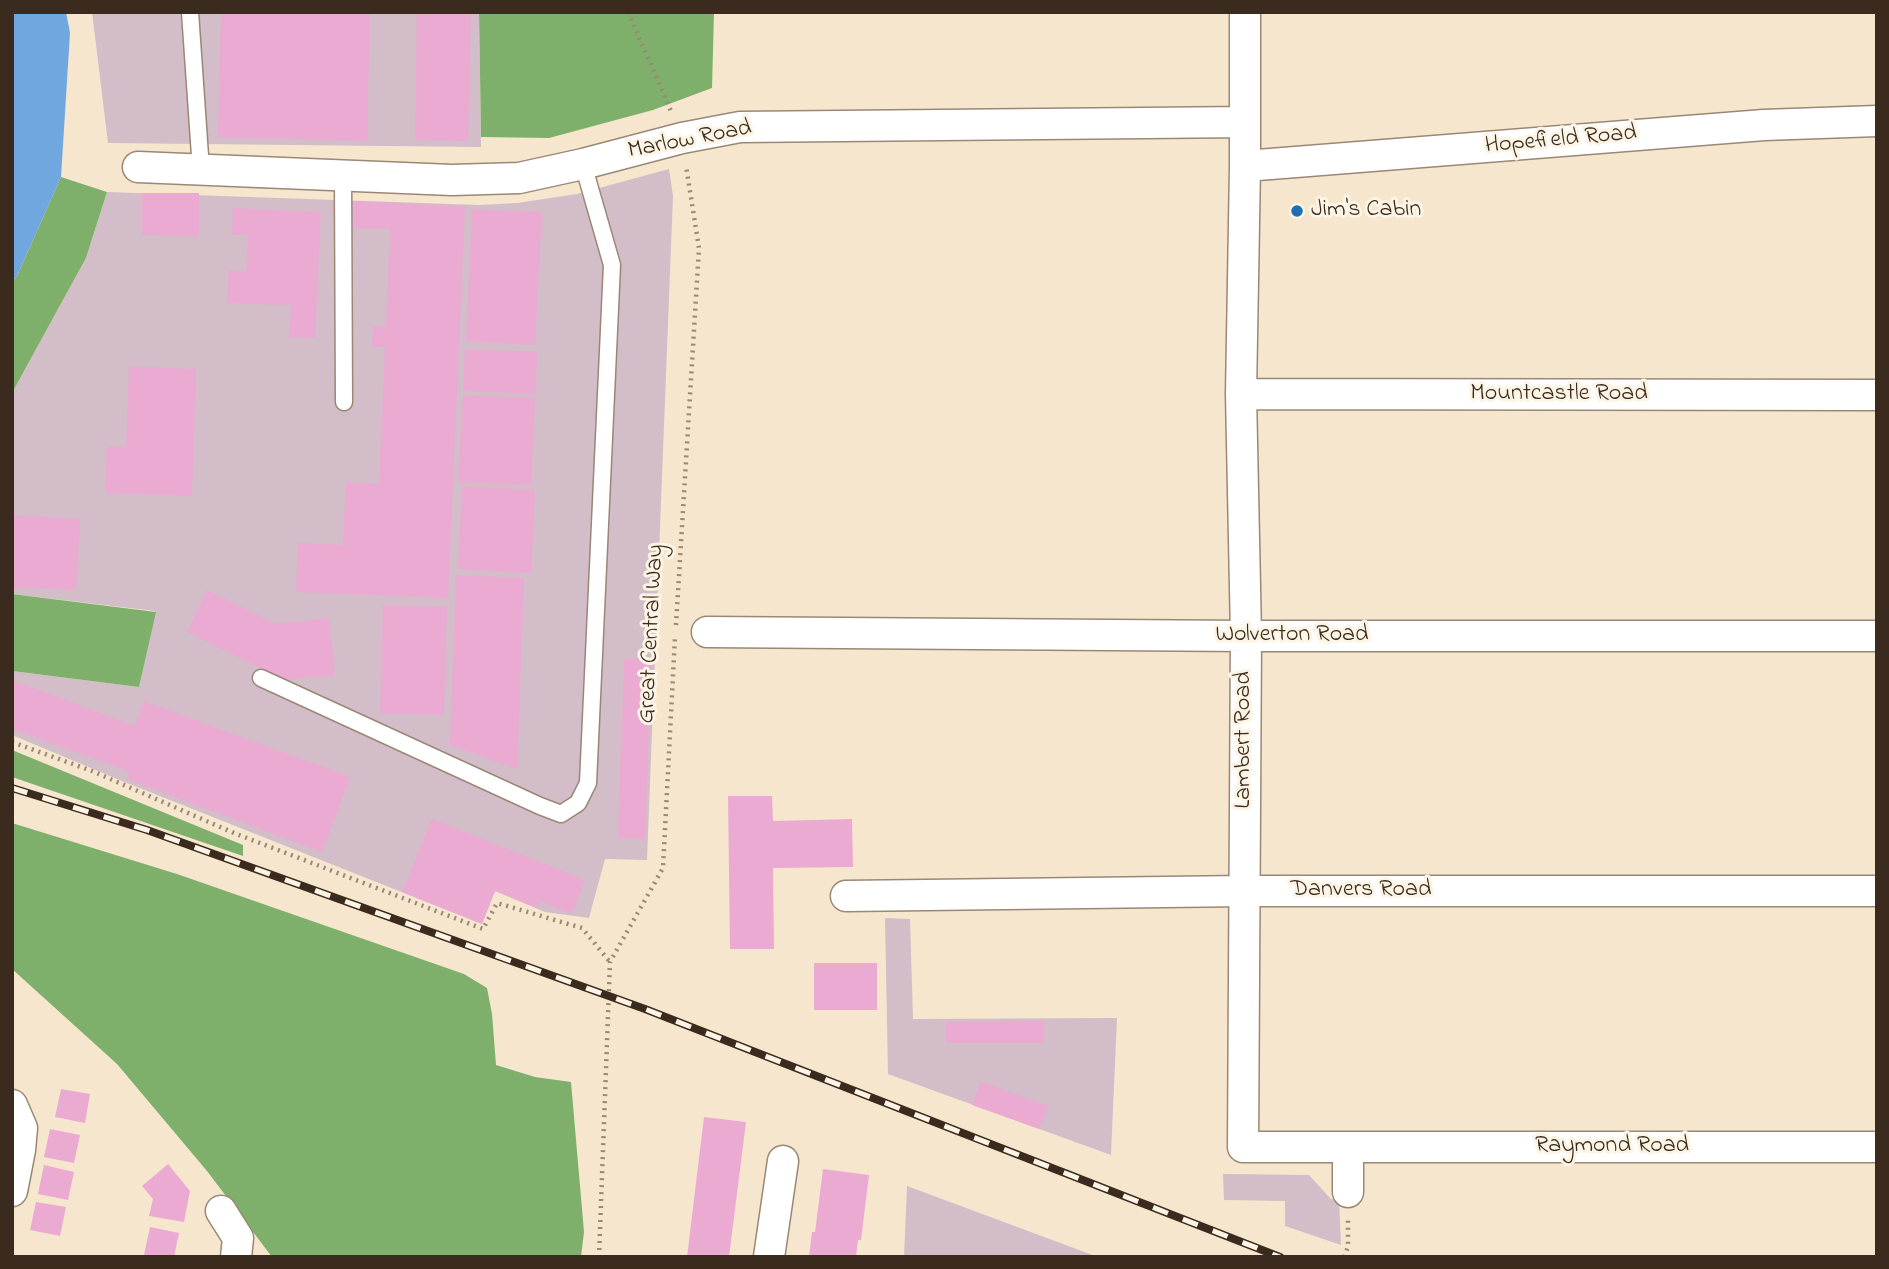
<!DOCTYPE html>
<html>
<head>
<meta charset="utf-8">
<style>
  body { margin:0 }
  #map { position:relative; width:1889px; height:1269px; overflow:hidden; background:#f7e6ce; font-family:"Indie Flower",sans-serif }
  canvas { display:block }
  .frame { position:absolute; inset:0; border:14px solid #3b2a1e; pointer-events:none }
</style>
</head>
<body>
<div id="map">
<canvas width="1889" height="1269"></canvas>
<div class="frame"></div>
</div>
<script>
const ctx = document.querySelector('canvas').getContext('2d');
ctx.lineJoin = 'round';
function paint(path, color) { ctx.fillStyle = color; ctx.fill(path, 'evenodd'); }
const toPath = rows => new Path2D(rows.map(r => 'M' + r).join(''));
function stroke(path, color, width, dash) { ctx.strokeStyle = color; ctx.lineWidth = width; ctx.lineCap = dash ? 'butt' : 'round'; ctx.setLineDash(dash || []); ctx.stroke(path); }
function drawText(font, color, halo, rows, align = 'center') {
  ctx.font = font + ' "Indie Flower",sans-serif'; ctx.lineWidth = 6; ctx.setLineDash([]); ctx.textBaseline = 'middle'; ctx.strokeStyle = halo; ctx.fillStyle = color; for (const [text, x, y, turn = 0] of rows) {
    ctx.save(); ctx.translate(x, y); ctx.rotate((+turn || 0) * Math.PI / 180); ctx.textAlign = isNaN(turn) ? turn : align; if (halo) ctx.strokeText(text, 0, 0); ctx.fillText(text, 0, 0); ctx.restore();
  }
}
paint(toPath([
  [92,12,479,12,481,147,108,143],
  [669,169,673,196,647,860,605,859,589,918,545,912,495,891,482,924,122,781,12,735,12,671,139,687,155,611,12,594,12,393,86,258,107,192,479,205,517,203,577,194],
  [885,918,910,919,913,1019,1117,1018,1111,1155,888,1074],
  [1223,1174,1309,1175,1331,1199,1339,1200,1341,1245,1285,1226,1285,1201,1224,1200],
  [907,1186,1098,1257,904,1257]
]), '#d2bdc8');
paint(toPath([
  [479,12,714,12,712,88,653,110,549,138,481,137],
  [61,177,107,192,86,258,12,393,12,281,17,276],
  [12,594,156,612,139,687,12,671],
  [12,750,243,845,243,856,12,777],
  [12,823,177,874,464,974,487,988,492,1014,496,1065,535,1077,571,1082,584,1232,581,1257,272,1257,207,1171,117,1064,12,969]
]), '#7eb06b');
paint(toPath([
  [12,12,66,12,70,33,61,177,17,276,12,281]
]), '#70a7df');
paint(toPath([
  [221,12,370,12,367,141,218,137],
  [417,12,471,12,468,141,415,140],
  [142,193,199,193,199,236,142,235],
  [351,201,465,206,448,598,296,592,298,543,343,545,346,482,379,484,385,347,372,347,373,326,386,327,390,229,350,228],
  [233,208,321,212,315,338,289,337,291,305,227,303,229,270,246,271,248,235,232,235],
  [472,209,542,212,535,345,466,341],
  [465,349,537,352,536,394,463,391],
  [129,367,196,369,192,496,105,493,107,446,126,447],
  [463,395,535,398,531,485,458,482],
  [462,486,535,490,531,573,458,569],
  [12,515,80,519,76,590,12,587],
  [456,575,524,578,517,769,450,745],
  [207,590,276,624,329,618,335,675,285,680,187,632],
  [383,605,447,607,444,715,380,713],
  [624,659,651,660,645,839,618,838],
  [12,680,135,726,144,701,350,777,322,852,127,779,130,772,12,729],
  [728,796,772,796,773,821,852,819,853,867,773,868,774,949,730,949],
  [432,819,585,880,572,914,540,901,537,908,495,891,482,924,402,892],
  [814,963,877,963,877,1010,814,1010],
  [1043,1021,1043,1043,946,1043,946,1022],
  [981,1082,1048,1106,1039,1129,972,1105],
  [61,1089,90,1094,85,1123,55,1117],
  [704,1117,746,1122,729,1257,687,1257],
  [50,1129,80,1135,74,1163,44,1157],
  [168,1164,190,1191,184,1222,149,1216,153,1199,142,1186],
  [44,1165,74,1172,68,1200,38,1194],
  [823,1169,869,1175,861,1240,858,1240,856,1257,809,1257,812,1232,815,1232],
  [36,1202,66,1207,60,1236,30,1230],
  [150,1227,179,1233,174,1257,144,1255]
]), '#ebaad2');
const lane = toPath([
  [190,12,201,170],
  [343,176,344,402],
  [261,678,540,806,561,814,578,803,588,783,612,265,583,164]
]);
const street = toPath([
  [1245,12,1245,166,1241,394,1246,636,1243,1147,1877,1147],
  [1245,166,1764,125,1877,121],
  [138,167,452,180,519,178,583,164,682,138,740,127,1245,122],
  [1241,394,1877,395],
  [707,632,1246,636,1877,636],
  [846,896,1245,891,1877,891],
  [12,1105,22,1128,20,1150,12,1191],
  [1348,1192,1348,1147],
  [221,1211,238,1238,236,1257],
  [769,1257,783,1161]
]);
stroke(lane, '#998876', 19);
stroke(street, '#998876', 33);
stroke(toPath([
  [628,12,671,111],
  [676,625,699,248,686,166],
  [12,742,92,771,234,833,483,929,497,903,582,928,610,962],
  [599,1257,610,962,663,868,675,637],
  [1344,1257,1348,1247,1348,1220]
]), '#998876', 4.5, [2, 5]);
stroke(lane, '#fff', 16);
stroke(street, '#fff', 30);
const rail = toPath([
  [12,788,147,830,645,1009,1280,1257]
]);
stroke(rail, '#3b2a1e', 8);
stroke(rail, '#fcf5e5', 5, [16]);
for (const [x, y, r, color] of [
  [1297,211,7,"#1f6fb2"]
]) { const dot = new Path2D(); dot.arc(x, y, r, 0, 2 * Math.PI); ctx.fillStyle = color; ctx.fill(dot); stroke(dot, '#fcf5e5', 2.5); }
drawText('24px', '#3b2a1e', '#fcf5e5', [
  ["Marlow Road",690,141,-11],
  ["Hopefield Road",1561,141,-5],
  ["Mountcastle Road",1559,395],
  ["Great Central Way",653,634,-87],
  ["Wolverton Road",1292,636],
  ["Lambert Road",1245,740,-90],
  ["Danvers Road",1361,891],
  ["Raymond Road",1612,1147]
]);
drawText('24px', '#3b2a1e', '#fcf5e5', [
  ["Jim's Cabin",1311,211]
], 'left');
</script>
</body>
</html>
